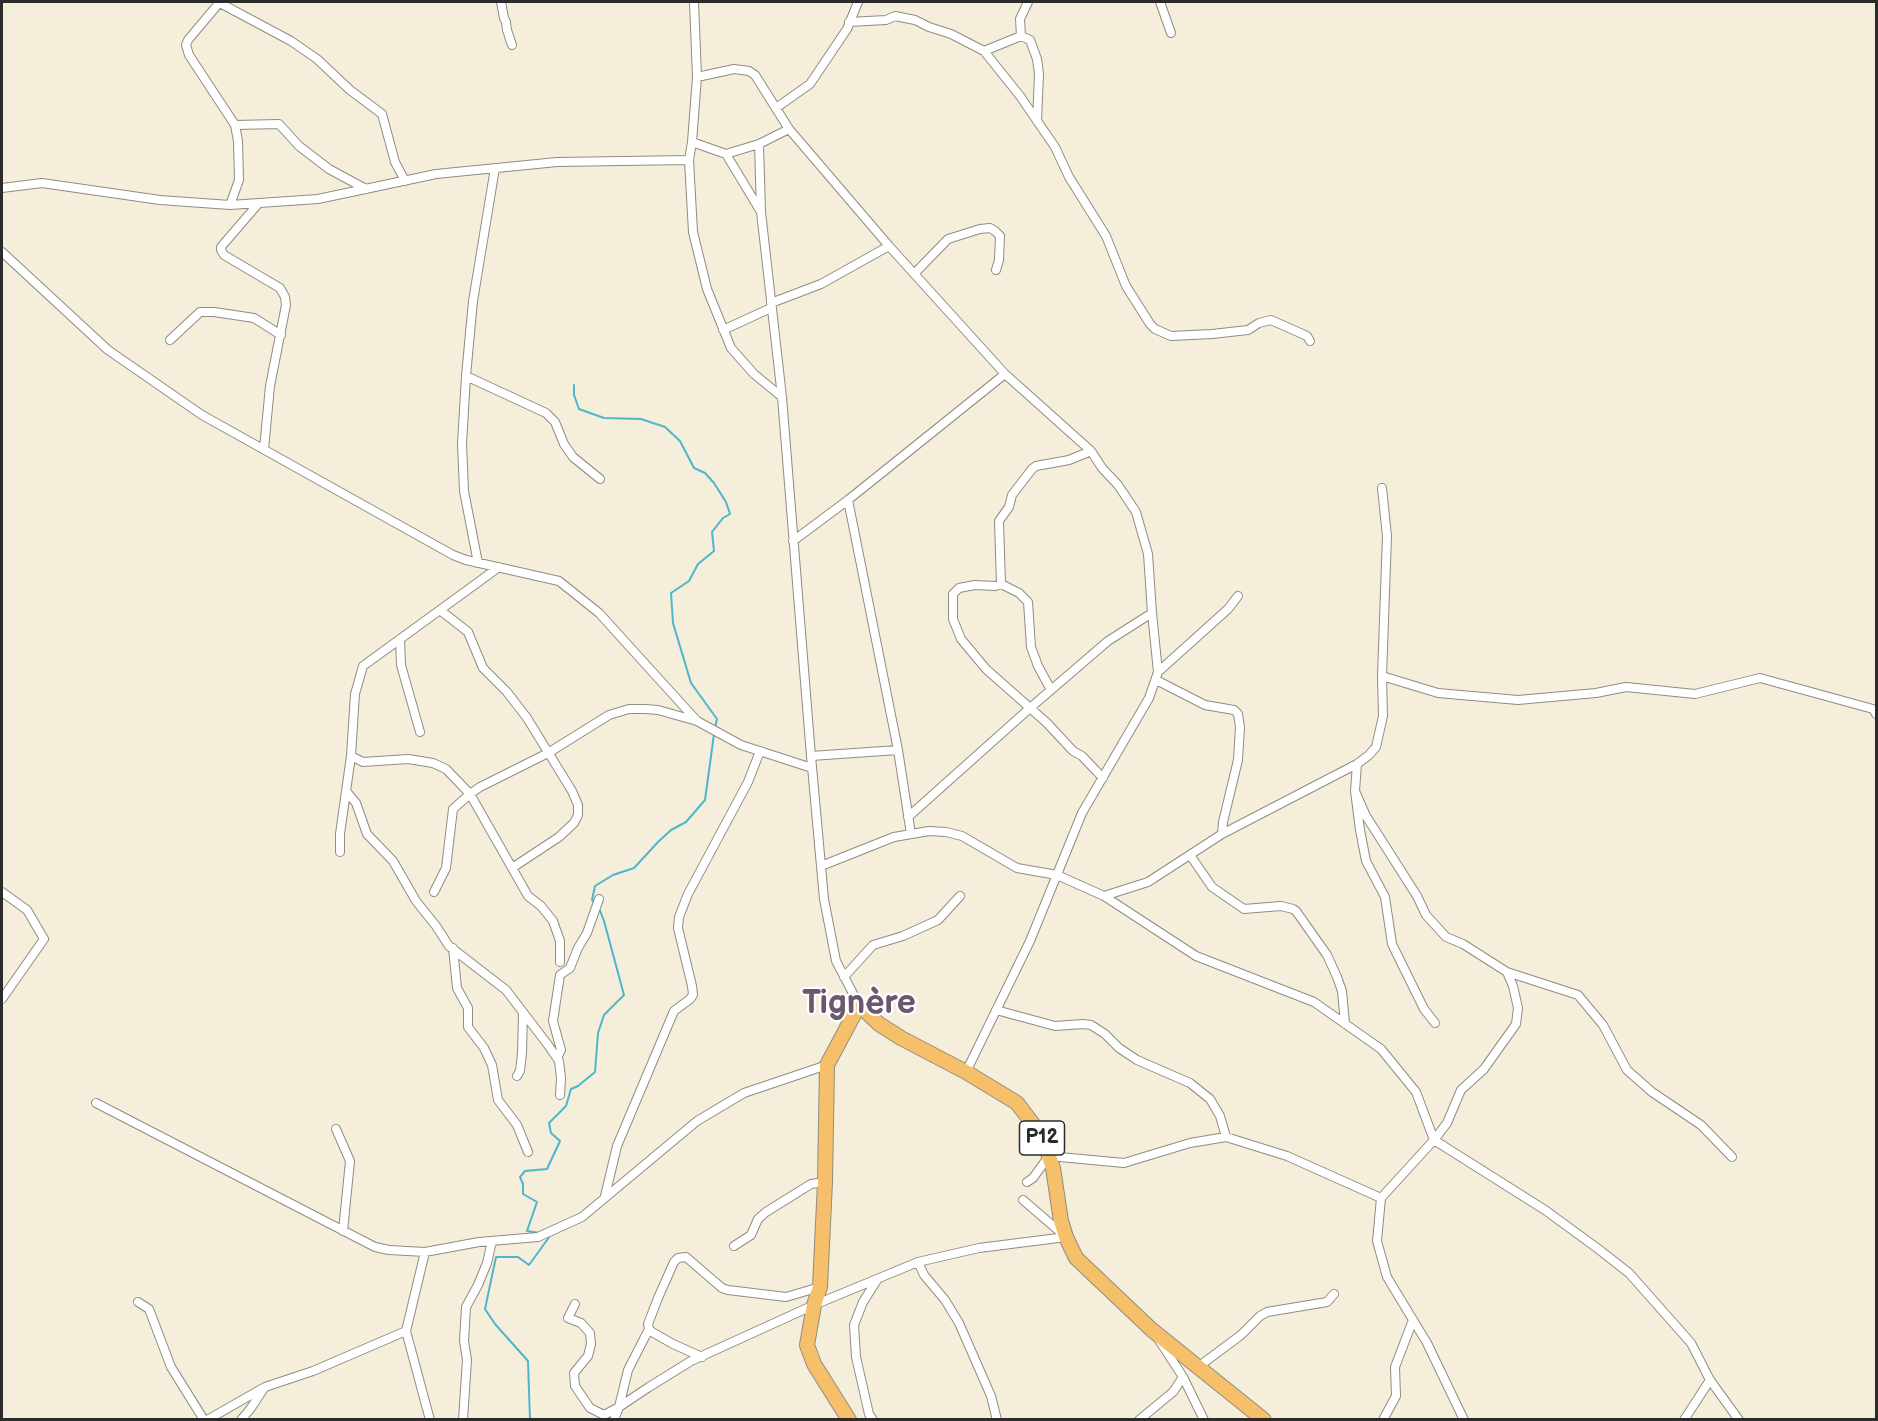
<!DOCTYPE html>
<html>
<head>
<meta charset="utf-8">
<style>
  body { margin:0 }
  #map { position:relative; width:1878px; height:1421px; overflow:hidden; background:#f5eedb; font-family:"Balsamiq Sans",sans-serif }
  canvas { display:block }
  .frame { position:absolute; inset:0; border:3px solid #2b2b2b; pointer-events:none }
</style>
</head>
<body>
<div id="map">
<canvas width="1878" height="1421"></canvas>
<div class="frame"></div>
</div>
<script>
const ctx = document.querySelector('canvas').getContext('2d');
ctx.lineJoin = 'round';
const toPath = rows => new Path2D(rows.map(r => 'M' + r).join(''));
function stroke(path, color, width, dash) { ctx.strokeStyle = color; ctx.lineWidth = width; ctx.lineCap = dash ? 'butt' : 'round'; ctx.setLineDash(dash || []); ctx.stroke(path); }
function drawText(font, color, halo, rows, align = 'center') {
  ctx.font = font + ' "Balsamiq Sans",sans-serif'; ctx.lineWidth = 4.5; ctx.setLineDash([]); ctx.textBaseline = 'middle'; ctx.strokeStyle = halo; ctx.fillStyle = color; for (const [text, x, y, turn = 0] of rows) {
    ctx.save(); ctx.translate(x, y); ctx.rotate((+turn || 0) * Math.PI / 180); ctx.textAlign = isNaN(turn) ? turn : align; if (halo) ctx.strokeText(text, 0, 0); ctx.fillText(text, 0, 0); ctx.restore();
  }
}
stroke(toPath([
  [574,385,574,395,579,409,604,418,641,419,665,427,680,441,694,468,705,473,714,483,726,502,730,514,723,518,712,532,714,551,698,564,689,581,671,593,673,623,691,683,717,719,715,728],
  [595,903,592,900,595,886,613,875,634,868,658,842,671,830,686,822,705,800,714,734],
  [539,1233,527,1231,537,1202,523,1194,523,1184,520,1177,525,1171,547,1169,560,1141,551,1133,549,1123,566,1106,571,1089,578,1086,595,1072,598,1033,604,1015,624,995,604,921,599,908],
  [530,1420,528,1361,495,1324,485,1309,496,1257,518,1257,529,1265,550,1236]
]), '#4eb6cc', 2);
const street = toPath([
  [218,2,291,41,317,59,350,90,382,114,395,162,405,181],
  [220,2,188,40,186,45,189,55,235,125,238,141,239,180,230,205],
  [501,2,504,18,506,22,507,30,512,45],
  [694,2,697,77,692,142,726,154,761,212,782,397,811,756,824,899,836,961,859,1005],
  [1160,2,1171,33],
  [849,22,886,20,895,16,915,20,929,27,951,34,984,51,1021,36,1030,40,1037,59,1039,74,1037,121],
  [1021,36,1020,19,1028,2],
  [984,51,1020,96,1055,147,1069,177,1106,236,1126,286,1150,324,1155,329,1171,336,1212,334,1248,330,1259,323,1271,320,1307,336,1310,341],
  [697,77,734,69,749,71,755,75,789,129,889,246,1005,374,1091,451,1102,468,1118,485,1136,512,1148,554,1152,613,1158,672,1149,698,1082,813,1030,941,966,1072],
  [776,108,810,84,847,29,858,2],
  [235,125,279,124,299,146,329,169,366,189],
  [692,142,689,160,693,232,707,289,731,348,754,374,782,397],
  [759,144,761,212],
  [726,154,759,144,789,129],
  [2,188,42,183,160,200,230,205,318,199,436,174,557,162,689,160],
  [258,204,221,247,221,250,224,255,280,288,285,297,286,305,270,386,264,449],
  [2,252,108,350,202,415,453,555,466,560,559,581,599,613,697,721,741,745,812,768],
  [914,274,948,239,980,229,990,228,995,231,1000,236,999,260,996,270],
  [771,303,821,284,889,246],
  [723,330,771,308],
  [170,340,200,312,214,312,254,318,281,335],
  [466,376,546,413,555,422,564,444,573,457,600,479],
  [1091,451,1069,460,1036,466,1032,469,1012,495,1009,507,999,521,1001,584,995,586,975,585,959,588,953,594,953,619,961,639,986,669,1047,723,1073,751,1082,756,1103,778],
  [848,500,898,750,911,834],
  [793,541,848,500,1005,374],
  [478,563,464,491,462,444,466,376,473,301,495,168],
  [499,567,363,666,355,694,351,756,363,762,408,759,433,763,446,769,470,794,480,787,548,753,609,715,629,709,645,709,658,710,697,721],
  [1001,584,1019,593,1028,602,1031,647,1038,666,1051,690],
  [440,610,468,632,483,668,507,692,527,718,572,791,578,805,578,815,574,823,559,837,512,868],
  [400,639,401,665,420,732],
  [1158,672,1228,609,1238,596],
  [1382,676,1438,693,1518,700,1596,693,1626,687,1695,694,1760,678,1873,709,1876,714],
  [1156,680,1205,705,1234,710,1238,714,1240,727,1238,760,1223,822,1222,834],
  [811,756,898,750],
  [1357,764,1355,791,1360,830,1366,861,1385,897,1392,944,1424,1009,1435,1023],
  [346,791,356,803,367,834,393,861,416,901,436,926,449,946,506,990,548,1045,559,1061,561,1078,560,1095],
  [1355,791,1366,816,1417,896,1426,915,1446,937,1463,944,1507,972,1513,986,1518,1008,1516,1024,1484,1069,1461,1090,1447,1123,1434,1140,1381,1198,1377,1241,1387,1277,1427,1343,1464,1420],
  [908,817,1030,708,1108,641,1152,613],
  [340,852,340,834,351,756],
  [1190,855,1212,887,1244,909,1281,906,1293,909,1296,911,1327,955,1337,977,1342,991,1345,1024],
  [821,866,894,837,929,831,946,832,962,836,1017,868,1057,875,1104,896,1196,956,1314,1002,1381,1049,1416,1092,1434,1140,1545,1210,1597,1248,1629,1273,1691,1343,1710,1380,1739,1420],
  [2,892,27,910,44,939,2,999],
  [434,892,446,868,453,809,470,794,528,896,541,906,553,921,560,941,560,962],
  [1104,896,1148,882,1222,834,1357,764,1369,755,1376,747,1383,716,1382,676,1387,536,1382,488],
  [453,948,457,988,468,1008,468,1027,484,1048,492,1065,498,1100,517,1125,528,1152],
  [1507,972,1578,995,1603,1025,1627,1070,1652,1092,1701,1125,1732,1157],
  [844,977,873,945,903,936,938,920,960,896],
  [996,1010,1055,1026,1083,1024,1091,1025,1105,1034,1119,1048,1137,1060,1190,1083,1210,1099,1220,1116,1226,1137],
  [557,1058,561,1050,553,1021,560,975,570,968,578,948,587,933,599,899],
  [517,1076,520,1071,522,1053,523,1013],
  [96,1103,375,1247,389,1250,425,1252,479,1242,538,1237,582,1217,697,1121,744,1093,827,1065],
  [336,1129,350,1161,343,1231],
  [1027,1182,1033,1178,1049,1156,1124,1163,1190,1143,1226,1137,1287,1156,1381,1198],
  [605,1196,617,1146,674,1011,690,999,693,995,692,986,678,928,679,917,688,894,748,782,760,751],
  [734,1246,751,1235,758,1219,766,1212,811,1184,825,1182],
  [425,1252,406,1331,430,1420],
  [918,1262,924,1275,945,1300,959,1323,991,1396,997,1420],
  [138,1302,149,1309,171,1367,204,1420],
  [575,1304,568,1318,581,1323,590,1333,591,1344,588,1356,574,1373,575,1386,590,1408,604,1415,619,1407,628,1370,649,1329],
  [1159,1340,1183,1377,1204,1420],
  [702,1357,673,1344,652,1332,649,1329,648,1324,658,1298,674,1262,678,1258,686,1257,722,1288,728,1290,786,1297,820,1287],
  [1198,1367,1241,1335,1260,1316,1267,1312,1327,1302,1334,1294],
  [207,1420,265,1387,313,1371,406,1331],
  [241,1420,251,1408,264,1388],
  [463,1420,467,1360,464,1341,466,1307,478,1285,487,1263,492,1241],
  [614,1420,619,1407,649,1387,691,1361,814,1305,918,1262,979,1248,1066,1237,1023,1200],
  [873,1420,869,1414,856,1357,854,1325,863,1302,877,1280],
  [1139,1420,1173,1392,1183,1377],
  [1383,1420,1396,1396,1395,1367,1413,1320],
  [1684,1420,1710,1380]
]);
const primary = toPath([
  [849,1420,814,1364,807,1345,814,1305,820,1287,825,1182,827,1065,859,1005,879,1024,901,1038,966,1072,1017,1103,1042,1136,1053,1168,1061,1221,1066,1237,1076,1258,1152,1330,1264,1420]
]);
stroke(street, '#908c83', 10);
stroke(primary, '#908c83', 16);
stroke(street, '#fff', 8);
stroke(primary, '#f6c06b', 14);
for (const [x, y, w] of [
  [1042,1138,45]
]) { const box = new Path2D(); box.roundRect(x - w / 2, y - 17, w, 34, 4.5); ctx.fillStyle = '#fff'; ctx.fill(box); stroke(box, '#2b2b2b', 1.5); }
drawText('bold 20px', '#2b2b2b', null, [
  ["P12",1042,1138]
]);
drawText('bold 33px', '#69586e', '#fff', [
  ["Tignère",859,1005]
]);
</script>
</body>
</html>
